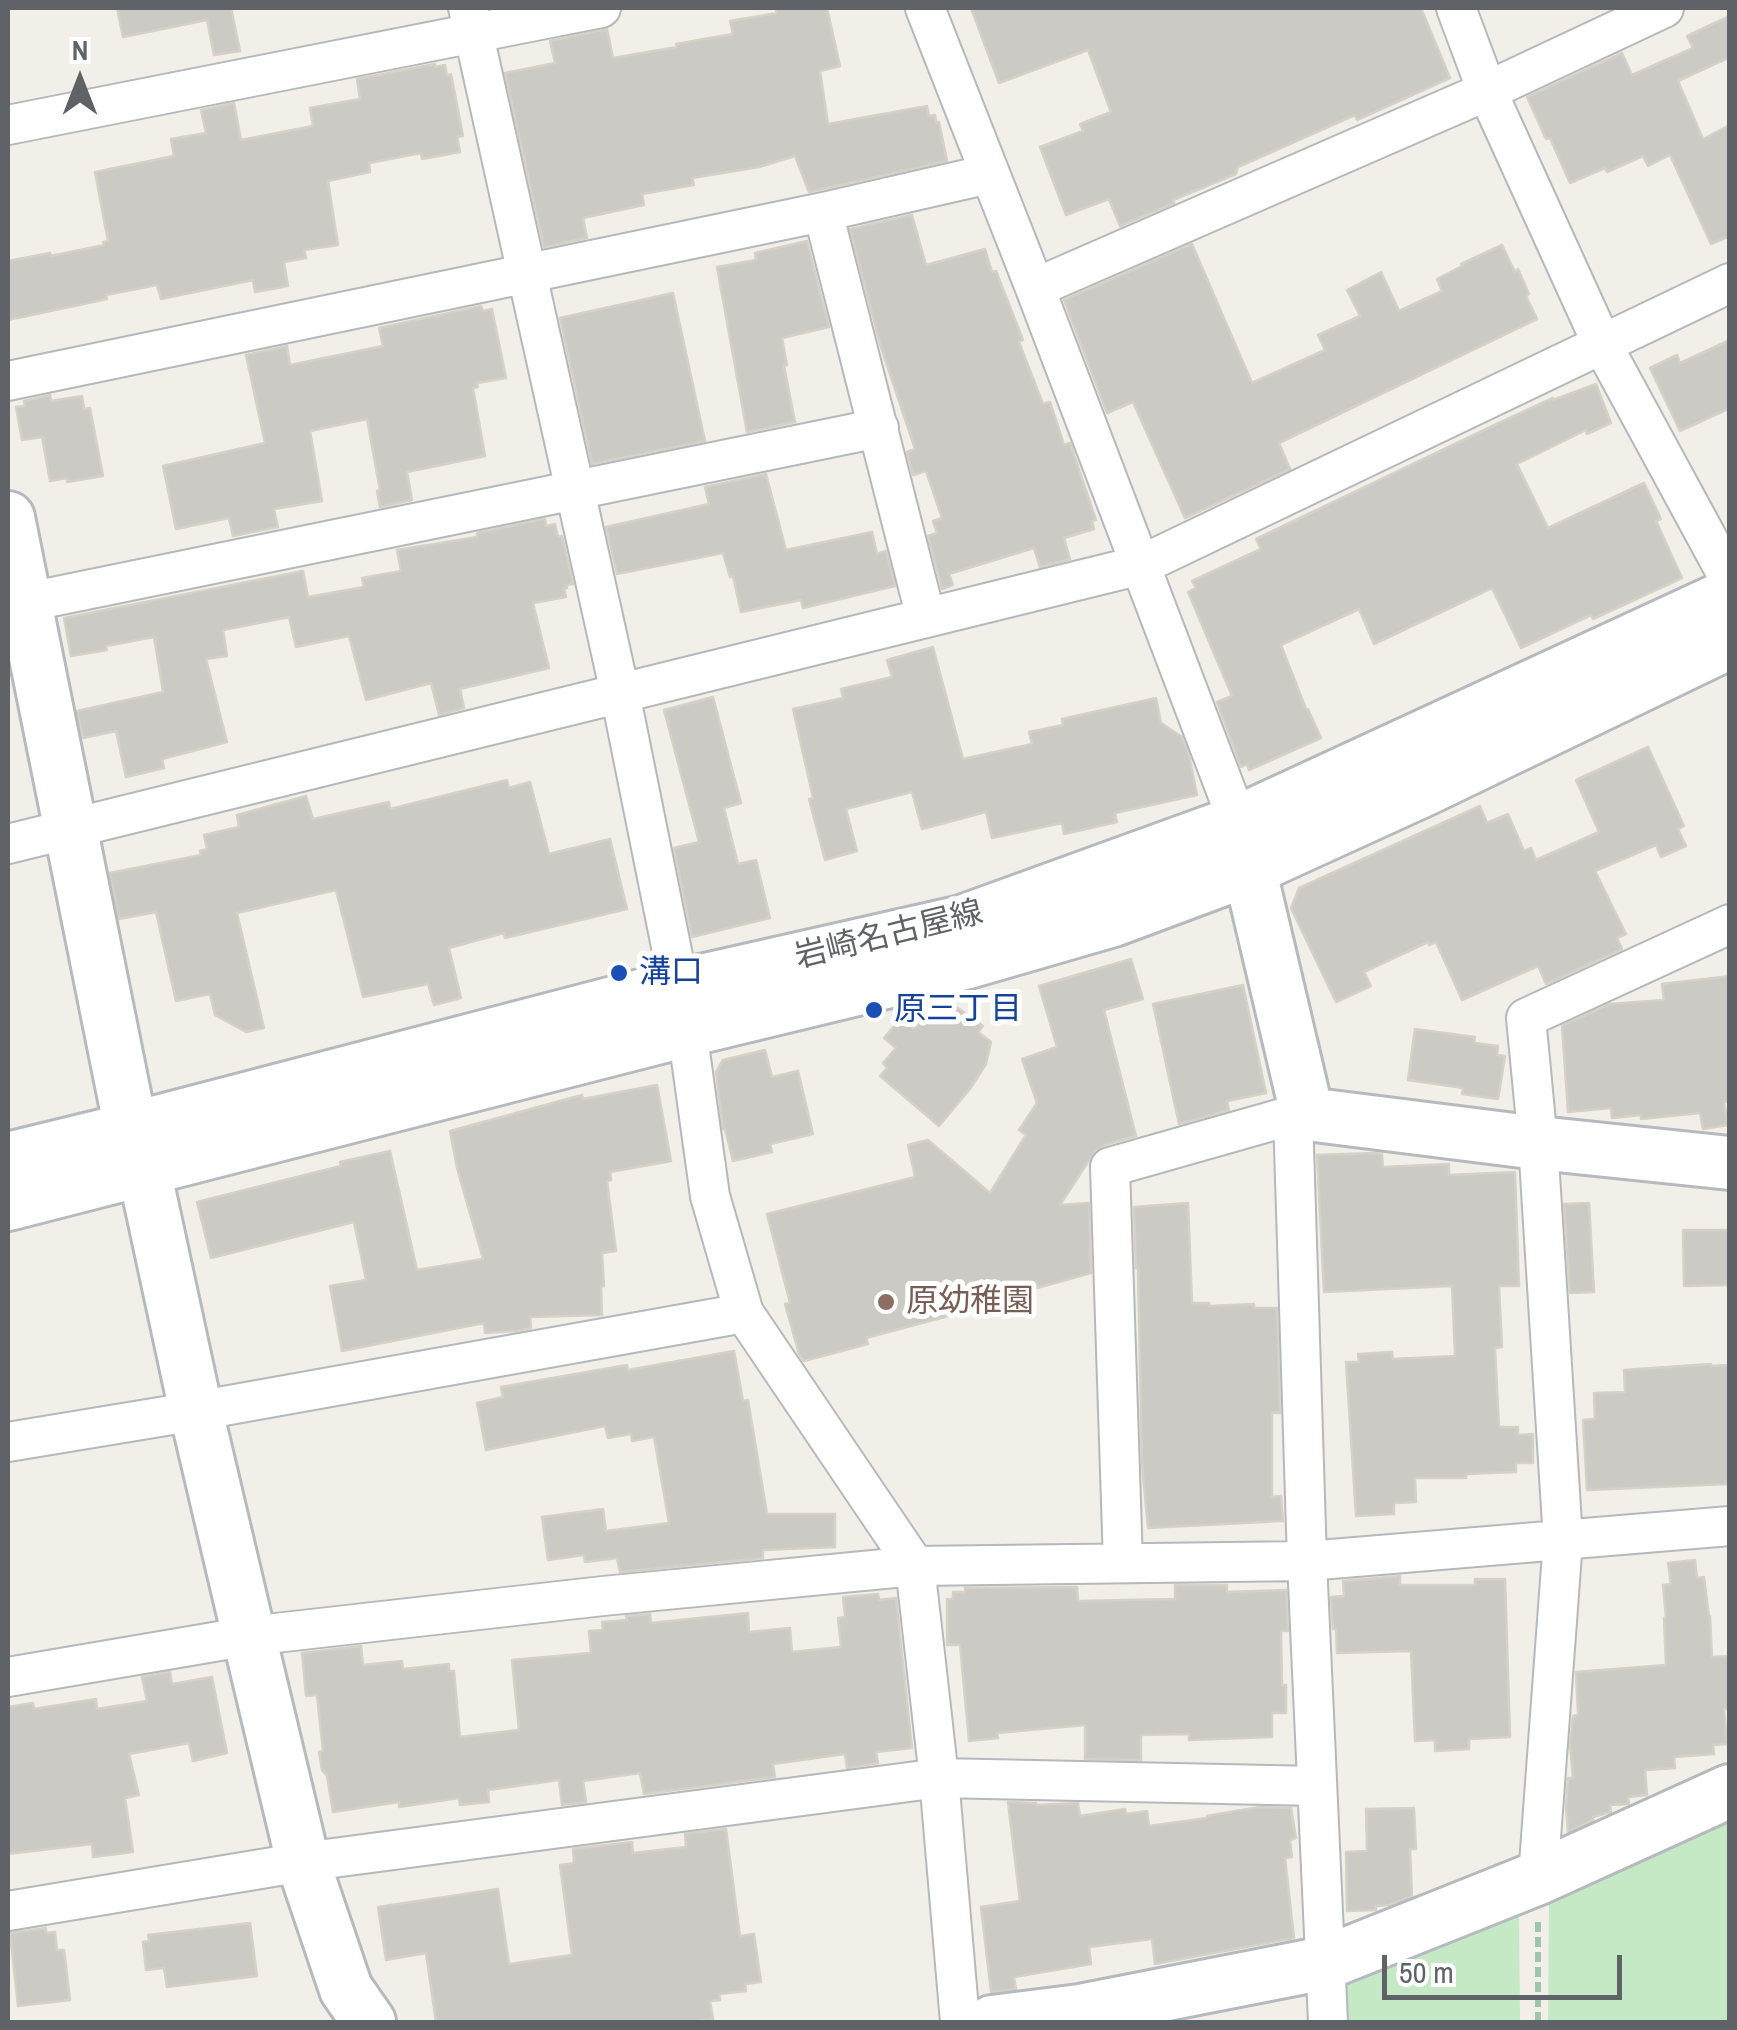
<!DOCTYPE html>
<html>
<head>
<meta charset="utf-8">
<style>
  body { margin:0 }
  #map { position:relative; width:1737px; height:2030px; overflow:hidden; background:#f1efe8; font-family:"Archivo Narrow",sans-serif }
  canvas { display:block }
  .frame { position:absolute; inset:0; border:10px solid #5f6368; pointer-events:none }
  .north { position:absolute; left:30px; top:30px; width:100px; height:100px; -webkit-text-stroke:8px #fff; paint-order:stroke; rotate:0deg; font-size:28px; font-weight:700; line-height:40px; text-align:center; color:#5f6368 }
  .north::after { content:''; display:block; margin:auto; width:35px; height:45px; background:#5f6368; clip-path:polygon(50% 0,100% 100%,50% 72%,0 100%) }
  .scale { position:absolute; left:1382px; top:1955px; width:240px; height:45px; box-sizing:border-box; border:5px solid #5f6368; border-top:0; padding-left:12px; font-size:30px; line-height:35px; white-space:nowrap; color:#5f6368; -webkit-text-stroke:8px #fff; paint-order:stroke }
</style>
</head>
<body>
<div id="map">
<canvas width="1737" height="2030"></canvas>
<div class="frame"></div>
<div class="north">N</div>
<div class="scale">50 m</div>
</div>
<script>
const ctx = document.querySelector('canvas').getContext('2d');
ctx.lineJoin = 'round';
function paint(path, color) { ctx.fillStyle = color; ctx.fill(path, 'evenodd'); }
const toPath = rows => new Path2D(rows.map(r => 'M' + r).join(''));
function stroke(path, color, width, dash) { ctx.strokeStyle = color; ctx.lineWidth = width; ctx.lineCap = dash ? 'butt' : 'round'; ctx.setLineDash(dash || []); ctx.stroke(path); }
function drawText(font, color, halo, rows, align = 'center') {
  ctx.font = font + ' "Archivo Narrow","Noto Sans JP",sans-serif'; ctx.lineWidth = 10; ctx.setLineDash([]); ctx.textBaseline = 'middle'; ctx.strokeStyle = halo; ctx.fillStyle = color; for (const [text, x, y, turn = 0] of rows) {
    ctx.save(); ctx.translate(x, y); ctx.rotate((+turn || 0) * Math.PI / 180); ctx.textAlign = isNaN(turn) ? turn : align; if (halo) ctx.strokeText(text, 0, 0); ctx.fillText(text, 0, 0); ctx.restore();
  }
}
paint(toPath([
  [1729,1819,1729,2022,1548,2022,1549,1903],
  [1519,1910,1520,2022,1340,2022,1337,1983]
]), '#c5e8c5');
const building = toPath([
  [117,8,231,8,240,51,214,55,207,20,123,37,117,8],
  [775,8,827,8,840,66,820,71,828,124,927,106,929,116,935,115,936,122,939,122,947,161,809,192,795,156,759,167,692,178,694,185,642,194,644,205,583,218,587,238,544,247,505,73,555,63,550,41,607,29,613,58,677,47,676,44,733,34,730,21,777,13,775,8],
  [971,8,1421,8,1450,78,1357,120,1355,115,1238,167,1236,174,1173,200,1174,203,1120,226,1109,199,1066,215,1040,147,1083,131,1080,124,1111,112,1088,50,999,83,971,8],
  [1730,16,1730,57,1678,81,1703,139,1730,125,1730,236,1711,244,1670,155,1648,166,1643,156,1607,172,1605,168,1570,183,1550,138,1546,139,1527,97,1622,53,1632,75,1693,48,1687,36,1730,16],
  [435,64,435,67,445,65,447,76,451,74,463,136,457,137,460,152,422,159,421,153,369,163,370,172,328,181,338,245,304,250,306,258,284,262,288,286,255,292,253,280,161,299,157,285,106,295,107,299,8,320,8,261,50,253,51,256,104,245,103,242,108,241,95,172,174,156,171,139,206,133,201,110,234,103,241,140,313,126,310,108,360,99,357,79,435,64],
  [912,215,926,265,985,249,992,272,996,271,1023,340,1019,342,1043,404,1050,402,1064,445,1070,443,1096,520,1092,521,1094,529,1064,538,1070,559,1040,567,1034,548,949,574,953,585,942,589,928,536,937,533,933,521,942,518,926,471,913,475,907,452,915,449,880,344,850,229,912,215],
  [807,241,829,327,782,338,787,365,784,366,795,422,747,432,717,267,756,260,755,253,807,241],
  [1192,244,1252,383,1325,350,1318,335,1360,316,1347,290,1381,272,1399,311,1442,291,1437,279,1462,266,1461,264,1502,245,1515,272,1518,269,1529,294,1526,296,1537,319,1279,443,1290,469,1185,518,1133,402,1107,413,1064,300,1192,244],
  [673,293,705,441,592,464,560,318,673,293],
  [481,306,483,311,492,309,506,378,477,383,478,387,473,388,485,456,407,472,412,500,380,507,377,491,380,490,367,419,310,431,322,501,274,509,278,527,233,536,229,518,176,529,163,466,265,443,246,355,287,346,290,365,383,346,379,328,481,306],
  [1730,340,1730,408,1680,431,1650,368,1677,355,1680,363,1730,340],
  [1596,384,1611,423,1587,434,1586,430,1517,464,1548,528,1644,483,1661,519,1656,521,1682,578,1593,619,1591,615,1521,648,1492,588,1374,644,1359,609,1281,645,1306,709,1308,709,1321,738,1249,770,1247,764,1241,767,1217,702,1232,696,1188,592,1196,588,1192,581,1261,549,1256,539,1503,421,1553,398,1553,400,1596,384],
  [50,395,51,401,82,396,84,409,90,408,103,476,67,482,67,478,50,481,42,437,22,440,16,407,25,406,24,401,50,395],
  [766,474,786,550,872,532,877,554,886,551,895,586,803,608,801,600,741,612,733,576,730,577,723,553,617,574,606,527,709,504,705,487,766,474],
  [545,519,546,526,555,524,558,537,562,536,573,584,566,585,567,588,564,588,566,597,533,603,549,668,460,689,464,708,439,715,431,683,366,700,349,636,296,647,289,617,223,630,227,656,206,659,227,742,162,759,164,768,126,777,116,731,83,738,77,711,163,692,154,637,106,646,107,650,71,656,64,618,303,571,308,597,364,587,362,578,401,571,397,550,477,537,477,533,545,519],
  [933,647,963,759,1032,744,1029,732,1063,725,1062,719,1156,698,1161,723,1182,737,1189,755,1197,795,1115,813,1117,822,1064,834,1062,823,992,838,986,812,922,829,912,792,846,809,857,851,825,860,809,799,813,798,793,709,843,698,841,689,892,677,887,660,933,647],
  [713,697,741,803,724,808,738,864,756,860,770,918,692,937,674,848,699,842,664,710,713,697],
  [1648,747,1684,826,1678,829,1686,846,1661,857,1656,845,1595,871,1626,934,1617,938,1622,949,1546,984,1538,966,1462,1000,1436,942,1429,945,1428,942,1364,972,1371,986,1336,1002,1291,908,1299,888,1480,806,1487,823,1508,814,1524,851,1531,848,1536,860,1599,832,1576,780,1648,747],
  [507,780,509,788,530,782,549,854,610,839,627,909,505,938,504,933,449,948,461,998,434,1005,428,984,363,997,336,890,237,913,264,1028,246,1032,215,1015,210,994,176,1001,156,912,119,919,110,873,201,855,200,851,207,849,204,835,239,827,237,815,306,796,313,819,389,802,390,809,507,780],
  [1131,959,1143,999,1104,1010,1136,1136,1104,1145,1095,1151,1060,1205,1089,1203,1091,1273,1026,1291,1027,1295,866,1338,868,1344,804,1361,799,1354,785,1304,790,1303,767,1214,915,1177,908,1145,928,1140,990,1193,1026,1135,1019,1130,1037,1103,1022,1059,1057,1047,1039,986,1131,959],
  [1730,976,1730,1101,1724,1102,1728,1125,1703,1129,1700,1113,1641,1119,1641,1115,1612,1118,1611,1108,1568,1112,1562,1026,1610,1004,1664,1000,1662,984,1730,976],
  [1243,985,1266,1093,1227,1101,1229,1110,1179,1124,1153,1004,1243,985],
  [955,1006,983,1026,978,1032,991,1042,986,1064,970,1089,939,1126,880,1076,887,1068,883,1063,896,1048,884,1038,901,1018,914,1029,929,1012,955,1006],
  [1415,1029,1475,1037,1474,1043,1498,1046,1497,1055,1505,1056,1498,1099,1462,1094,1463,1088,1408,1080,1415,1029],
  [765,1050,772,1077,798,1071,813,1134,770,1144,772,1152,733,1161,725,1129,723,1129,716,1072,723,1060,765,1050],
  [657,1085,671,1161,610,1172,611,1180,607,1181,616,1251,602,1253,604,1286,601,1287,602,1315,530,1317,531,1328,516,1331,485,1333,484,1323,342,1351,330,1286,366,1280,354,1222,211,1258,197,1202,341,1166,340,1162,390,1151,417,1270,483,1259,457,1168,450,1131,582,1095,583,1099,657,1085],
  [1374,1153,1382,1154,1383,1167,1449,1164,1449,1175,1515,1172,1519,1286,1499,1286,1502,1347,1495,1348,1499,1427,1518,1427,1518,1435,1533,1434,1533,1463,1516,1463,1516,1472,1466,1474,1466,1478,1415,1478,1416,1502,1394,1503,1394,1514,1356,1516,1346,1362,1359,1362,1358,1354,1392,1352,1393,1359,1455,1356,1452,1286,1324,1292,1317,1155,1374,1153],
  [1188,1203,1192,1303,1209,1303,1209,1306,1254,1304,1254,1308,1277,1308,1280,1413,1272,1413,1272,1497,1281,1496,1283,1521,1148,1528,1142,1465,1138,1268,1136,1268,1134,1207,1188,1203],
  [1589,1203,1594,1292,1570,1293,1564,1204,1589,1203],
  [1683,1230,1728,1230,1729,1285,1684,1286,1683,1230],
  [734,1351,743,1401,748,1400,767,1514,835,1514,835,1547,763,1550,763,1558,620,1572,617,1558,585,1562,584,1555,548,1560,542,1517,603,1509,606,1531,669,1523,654,1437,632,1441,631,1434,608,1438,605,1426,486,1450,477,1403,503,1397,501,1387,627,1365,628,1370,734,1351],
  [1711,1364,1711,1366,1730,1365,1730,1481,1726,1481,1727,1484,1587,1490,1583,1420,1595,1419,1594,1393,1625,1392,1624,1370,1711,1364],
  [1695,1560,1697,1578,1704,1577,1709,1616,1710,1616,1712,1657,1730,1656,1730,1709,1724,1709,1727,1744,1713,1745,1714,1754,1674,1757,1675,1768,1645,1770,1647,1795,1628,1797,1629,1804,1610,1805,1611,1812,1593,1817,1593,1820,1568,1832,1566,1807,1568,1778,1573,1778,1570,1745,1573,1716,1578,1715,1576,1672,1666,1665,1664,1618,1666,1618,1663,1585,1671,1584,1668,1563,1695,1560],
  [1400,1576,1400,1585,1475,1585,1475,1579,1505,1579,1510,1737,1469,1739,1469,1749,1435,1751,1435,1740,1415,1741,1411,1651,1337,1653,1336,1629,1333,1629,1331,1597,1344,1596,1343,1581,1400,1576],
  [1175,1585,1227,1585,1227,1592,1286,1590,1288,1631,1281,1631,1282,1685,1286,1685,1286,1713,1272,1713,1272,1737,1189,1740,1189,1734,1141,1735,1141,1760,1085,1759,1085,1725,997,1733,998,1738,969,1741,960,1645,947,1645,947,1599,953,1599,953,1592,965,1592,965,1588,1077,1587,1078,1601,1175,1599,1175,1585],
  [878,1594,879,1600,896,1598,912,1748,876,1752,878,1763,847,1768,845,1754,773,1764,775,1777,644,1794,640,1773,583,1781,586,1802,562,1805,559,1780,488,1790,489,1802,460,1805,459,1798,399,1807,399,1802,333,1812,327,1776,322,1770,319,1752,323,1751,317,1695,306,1696,302,1653,361,1646,363,1665,402,1661,403,1669,449,1664,449,1671,454,1671,460,1737,519,1730,512,1660,591,1653,589,1631,603,1630,602,1622,627,1620,626,1616,650,1614,651,1623,748,1613,749,1632,790,1628,792,1652,841,1647,838,1618,845,1617,843,1597,878,1594],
  [170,1672,172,1684,212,1677,227,1753,193,1761,189,1743,129,1754,139,1795,125,1798,133,1852,93,1857,92,1844,8,1854,8,1707,33,1703,34,1709,96,1699,97,1709,147,1701,142,1677,170,1672],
  [1008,1802,1036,1803,1036,1805,1078,1803,1080,1816,1125,1809,1126,1814,1147,1811,1149,1826,1207,1818,1207,1816,1259,1807,1291,1808,1296,1838,1290,1840,1292,1857,1285,1858,1294,1938,1155,1964,1152,1939,1089,1947,1091,1964,1014,1977,1016,1989,991,1992,981,1907,1020,1901,1008,1802],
  [1414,1808,1416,1849,1410,1849,1412,1896,1389,1905,1376,1906,1376,1910,1347,1911,1346,1852,1367,1851,1366,1809,1414,1808],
  [726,1829,740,1936,754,1934,761,1982,745,1984,746,1991,719,1994,720,2000,710,2001,713,2019,691,2022,436,2022,426,1953,386,1960,378,1907,498,1889,509,1964,572,1955,560,1865,574,1863,573,1849,632,1842,633,1853,686,1847,685,1834,726,1829],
  [250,1923,257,1976,167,1987,164,1968,146,1970,143,1942,149,1941,148,1935,250,1923],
  [46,1928,46,1933,55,1932,57,1950,64,1950,70,2000,18,2006,10,1933,46,1928]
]);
paint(building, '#cccac5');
stroke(building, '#d6d1c6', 2.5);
const street = toPath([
  [468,8,620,693,679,986],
  [925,8,1035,288,1238,822],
  [1456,8,1487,91,1603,346,1730,580],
  [8,125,601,8],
  [823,212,926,618],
  [1035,288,1487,91,1664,8],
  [8,381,823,212,989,174],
  [8,606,879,428],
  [8,844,1141,565,1730,283],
  [687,1030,710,1196,744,1313,915,1566,939,1778,960,2022],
  [8,1442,196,1411,744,1313],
  [1123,1563,1110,1167,1293,1115,1307,1561,1328,2022],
  [8,1677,249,1636,603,1596,915,1566,1307,1561,1730,1526],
  [1538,1878,1563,1540,1538,1143,1526,1018,1730,924],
  [8,1911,303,1862,939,1778,1317,1786]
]);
const secondary = toPath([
  [8,518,131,1129,144,1170,196,1411,249,1636,303,1862,346,1989,369,2022],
  [1242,838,1307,1114,1538,1143,1730,1163],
  [8,1159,131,1129,679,986,962,922,1238,822,1730,595],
  [8,1204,687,1030,968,962,1113,920,1250,869,1425,789,1730,642],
  [992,2022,1080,2011,1325,1963,1538,1878,1730,1791]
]);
stroke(street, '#b5b8bc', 42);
stroke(secondary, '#b6babf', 58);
stroke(toPath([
  [1538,2022,1538,1920]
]), '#9cc7a9', 6, [10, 5]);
stroke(street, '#fff', 38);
stroke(secondary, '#fff', 52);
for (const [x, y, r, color] of [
  [619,973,10,"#1a4fb4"],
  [874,1010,10,"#1a4fb4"],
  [886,1302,10,"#8d6e63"]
]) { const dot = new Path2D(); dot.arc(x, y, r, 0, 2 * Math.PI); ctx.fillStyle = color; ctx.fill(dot); stroke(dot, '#fff', 4); }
drawText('32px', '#5f6368', '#fff', [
  ["岩崎名古屋線",889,936,-14]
]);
drawText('32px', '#164399', '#fff', [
  ["溝口",639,973],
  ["原三丁目",894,1010]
], 'left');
drawText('32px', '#785e54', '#fff', [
  ["原幼稚園",906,1302]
], 'left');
</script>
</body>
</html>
